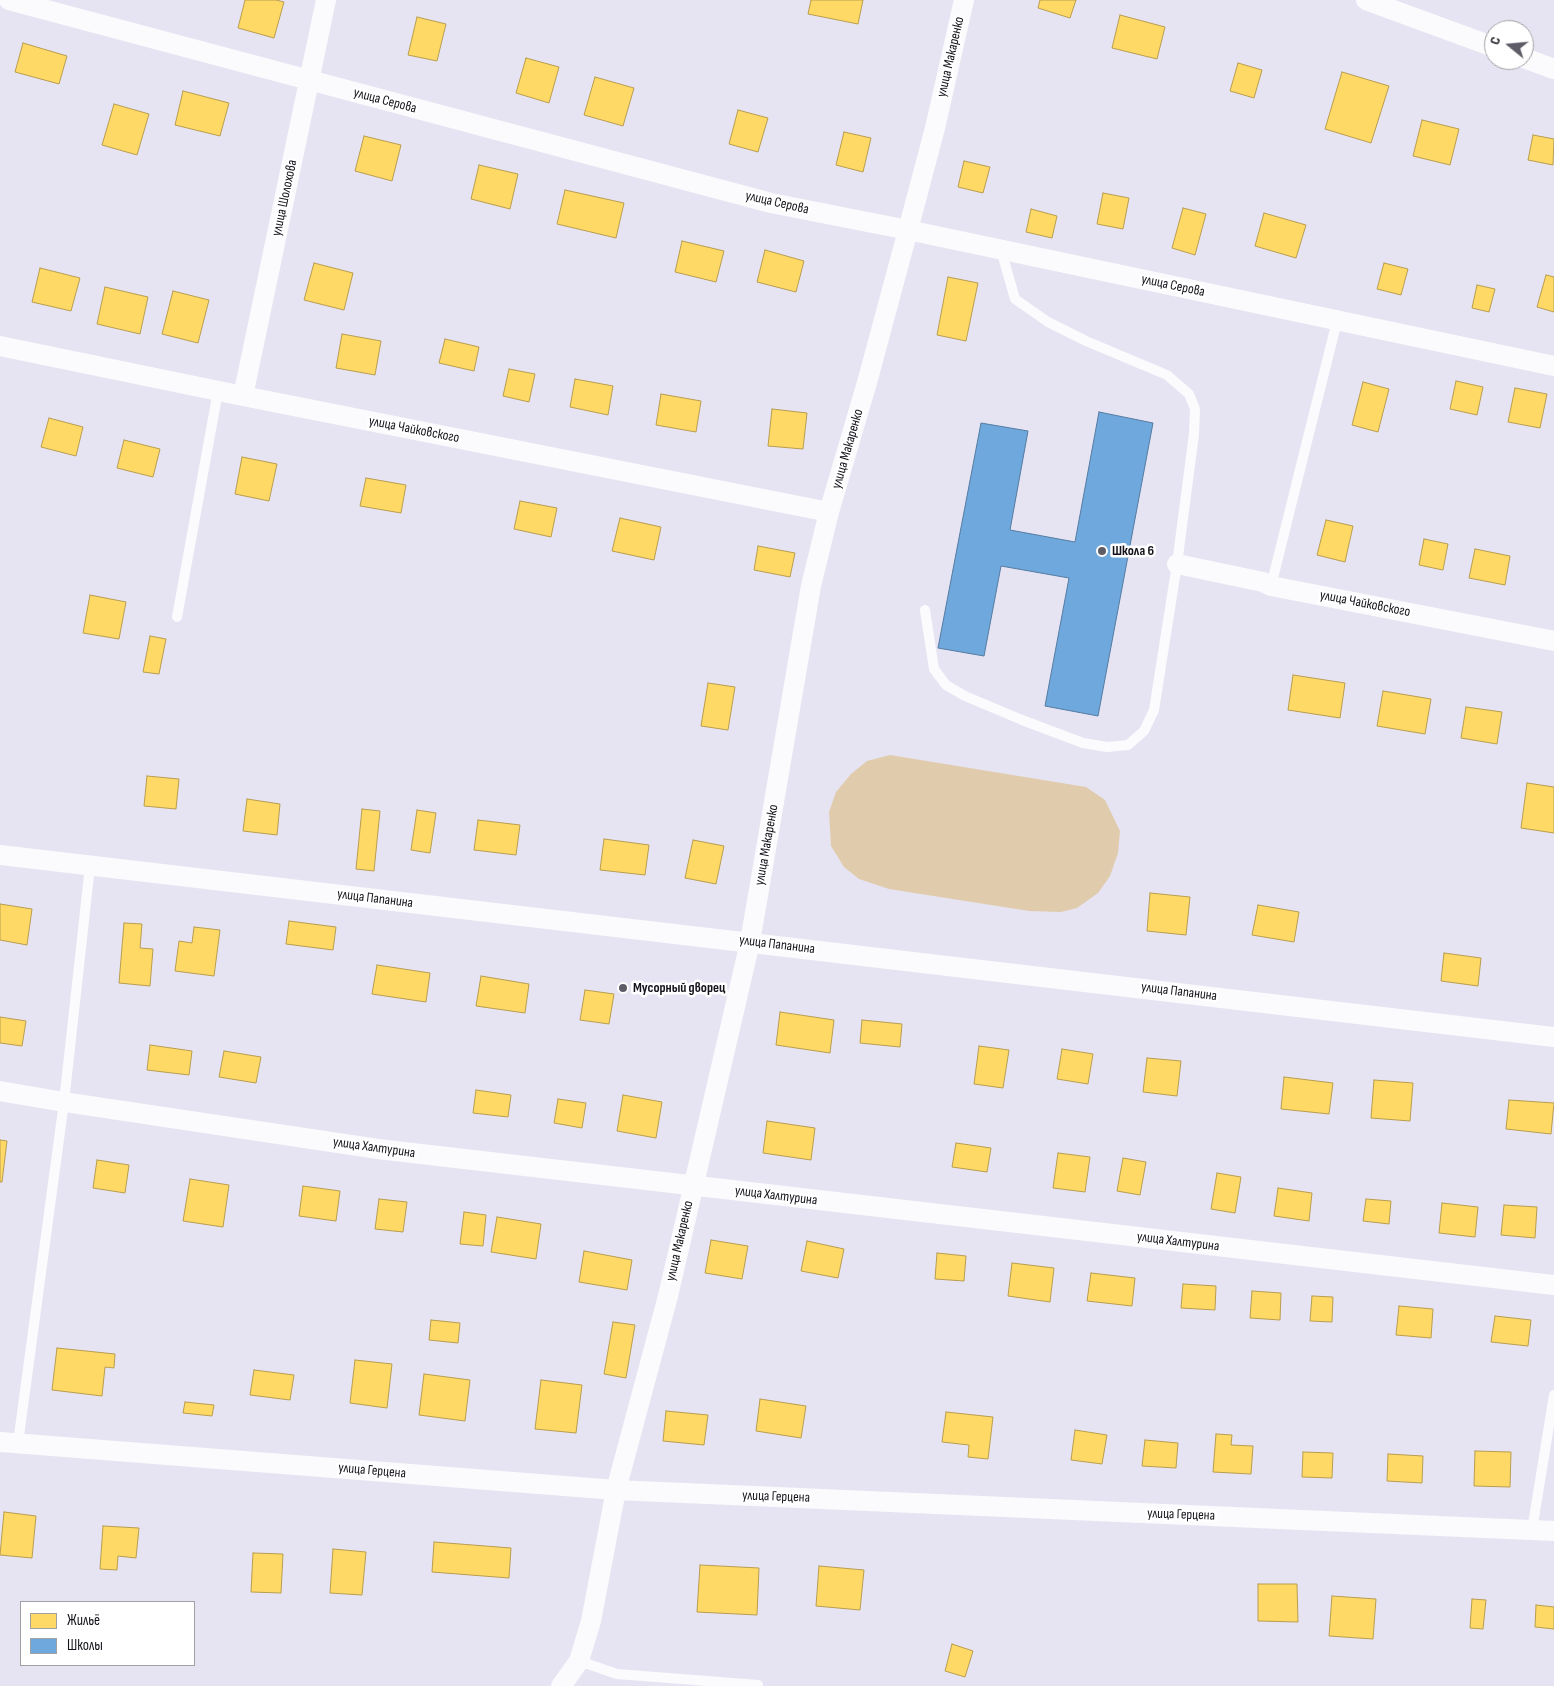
<!DOCTYPE html>
<html>
<head>
<meta charset="utf-8">
<style>
  body { margin:0 }
  #map { position:relative; width:1554px; height:1686px; overflow:hidden; background:#e6e4f2; font-family:"Sofia Sans Condensed",sans-serif }
  canvas { display:block }
  .legend { position:absolute; left:20px; top:1601px; width:175px; height:65px; box-sizing:border-box; background:#fff; border:1px solid #a1a0a3; margin:0; padding:6px 9px; list-style:none; font-size:15px; color:#14121a }
  .legend li { display:flex; align-items:center; gap:10px; height:25px }
  .legend b { width:25px; border:1px solid #a1a0a3 }
  .north { position:absolute; left:1484px; top:20px; width:50px; height:50px; box-sizing:border-box; background:#fff; border:1px solid #a1a0a3; border-radius:50%; rotate:287deg; font-size:14px; font-weight:700; line-height:20px; text-align:center; color:#14121a }
  .north::after { content:''; display:block; margin:auto; width:18px; height:22px; background:#5e5c66; clip-path:polygon(50% 0,100% 100%,50% 72%,0 100%) }
</style>
</head>
<body>
<div id="map">
<canvas width="1554" height="1686"></canvas>
<ul class="legend">
<li><b style="height:14px;background:#ffd966"></b>Жильё</li>
<li><b style="height:14px;background:#6fa8dc"></b>Школы</li>
</ul>
<div class="north">С</div>
</div>
<script>
const ctx = document.querySelector('canvas').getContext('2d');
ctx.lineJoin = 'round';
function paint(path, color) { ctx.fillStyle = color; ctx.fill(path, 'evenodd'); }
const toPath = rows => new Path2D(rows.map(r => 'M' + r).join(''));
function stroke(path, color, width, dash) { ctx.strokeStyle = color; ctx.lineWidth = width; ctx.lineCap = dash ? 'butt' : 'round'; ctx.setLineDash(dash || []); ctx.stroke(path); }
function drawText(font, color, halo, rows, align = 'center') {
  ctx.font = font + ' "Sofia Sans Condensed",sans-serif'; ctx.lineWidth = 5; ctx.setLineDash([]); ctx.textBaseline = 'middle'; ctx.strokeStyle = halo; ctx.fillStyle = color; for (const [text, x, y, turn = 0] of rows) {
    ctx.save(); ctx.translate(x, y); ctx.rotate((+turn || 0) * Math.PI / 180); ctx.textAlign = isNaN(turn) ? turn : align; if (halo) ctx.strokeText(text, 0, 0); ctx.fillText(text, 0, 0); ctx.restore();
  }
}
paint(toPath([
  [890,755,1086,787,1105,800,1120,831,1118,853,1110,876,1098,893,1077,908,1061,912,1029,911,889,889,859,879,844,867,831,846,829,812,836,792,851,774,867,761]
]), '#e0ccac');
const homes = toPath([
  [245,0,276,0,284,2,274,38,238,28,245,0],
  [811,0,863,0,858,24,808,14,811,0],
  [1040,0,1076,0,1070,18,1038,8,1040,0],
  [1120,15,1165,27,1157,59,1112,48,1120,15],
  [417,17,446,24,437,61,408,55,417,17],
  [23,43,67,56,59,84,15,72,23,43],
  [526,58,559,67,549,103,516,93,526,58],
  [1238,63,1262,70,1254,98,1230,91,1238,63],
  [1342,72,1389,86,1371,143,1325,129,1342,72],
  [595,77,634,88,623,126,584,115,595,77],
  [183,91,229,103,220,136,175,125,183,91],
  [114,104,149,114,137,155,102,145,114,104],
  [738,110,768,118,758,152,729,144,738,110],
  [1422,120,1459,129,1450,165,1413,156,1422,120],
  [844,132,871,138,863,172,836,165,844,132],
  [1533,135,1554,139,1553,165,1528,160,1533,135],
  [364,136,401,145,392,181,355,171,364,136],
  [964,161,990,167,983,193,958,187,964,161],
  [479,165,518,174,510,209,471,199,479,165],
  [565,190,624,203,616,238,557,224,565,190],
  [1103,193,1129,198,1123,229,1097,224,1103,193],
  [1183,208,1206,214,1195,255,1172,248,1183,208],
  [1031,209,1057,216,1052,238,1026,232,1031,209],
  [1264,213,1306,225,1296,258,1255,246,1264,213],
  [682,241,724,251,716,282,675,272,682,241],
  [765,250,804,261,796,292,757,282,765,250],
  [314,263,353,273,344,310,304,300,314,263],
  [1384,263,1408,269,1401,295,1377,289,1384,263],
  [40,268,80,278,71,311,32,302,40,268],
  [1546,275,1554,277,1554,312,1537,307,1546,275],
  [948,277,978,283,966,341,937,335,948,277],
  [1477,285,1495,289,1489,312,1472,308,1477,285],
  [105,287,148,297,140,334,97,324,105,287],
  [173,291,209,300,198,343,162,334,173,291],
  [342,334,381,341,375,375,336,368,342,334],
  [445,339,479,347,474,371,439,363,445,339],
  [509,369,535,374,529,402,503,396,509,369],
  [575,379,613,386,608,415,570,407,575,379],
  [1456,381,1483,387,1477,415,1450,409,1456,381],
  [1363,382,1389,389,1378,432,1352,425,1363,382],
  [1515,388,1547,394,1540,428,1508,422,1515,388],
  [661,394,701,401,696,432,656,425,661,394],
  [772,409,807,413,803,449,768,446,772,409],
  [49,418,83,427,76,456,41,447,49,418],
  [124,440,160,449,153,477,117,468,124,440],
  [242,457,277,464,269,501,235,494,242,457],
  [366,478,406,485,401,513,360,506,366,478],
  [520,501,557,508,551,537,514,529,520,501],
  [620,518,661,527,654,560,612,551,620,518],
  [1326,520,1353,526,1345,562,1317,555,1326,520],
  [1424,539,1448,544,1443,570,1419,565,1424,539],
  [758,546,795,553,790,577,754,570,758,546],
  [1475,549,1510,556,1505,585,1469,578,1475,549],
  [90,595,126,602,119,639,83,633,90,595],
  [150,636,166,639,159,674,143,672,150,636],
  [1293,675,1345,683,1340,718,1288,710,1293,675],
  [708,683,735,687,728,730,701,726,708,683],
  [1383,691,1431,699,1425,734,1377,726,1383,691],
  [1466,707,1502,712,1497,744,1461,738,1466,707],
  [147,776,179,779,176,809,144,806,147,776],
  [1527,783,1554,787,1554,833,1521,828,1527,783],
  [247,799,280,804,277,835,243,831,247,799],
  [362,809,380,811,374,871,356,869,362,809],
  [417,810,436,813,430,853,411,850,417,810],
  [478,820,520,825,516,855,474,850,478,820],
  [604,839,649,845,645,875,600,870,604,839],
  [693,840,724,846,716,884,685,878,693,840],
  [1150,893,1190,897,1186,935,1147,931,1150,893],
  [0,904,32,909,27,945,0,940,0,904],
  [1258,905,1299,912,1294,942,1252,935,1258,905],
  [289,921,336,927,333,950,286,944,289,921],
  [124,923,142,924,140,948,153,949,150,986,119,983,124,923],
  [194,927,220,930,214,976,175,971,179,941,192,943,194,927],
  [1444,953,1481,958,1478,986,1441,981,1444,953],
  [377,965,430,973,426,1002,372,994,377,965],
  [481,976,529,984,525,1013,476,1006,481,976],
  [585,990,614,994,609,1024,580,1020,585,990],
  [780,1012,834,1020,830,1053,776,1045,780,1012],
  [0,1017,26,1021,22,1046,0,1043,0,1017],
  [862,1020,902,1024,900,1047,860,1043,862,1020],
  [150,1045,192,1051,189,1075,147,1070,150,1045],
  [979,1046,1009,1050,1003,1088,974,1084,979,1046],
  [1062,1049,1093,1054,1088,1084,1057,1079,1062,1049],
  [224,1051,261,1057,256,1083,219,1077,224,1051],
  [1147,1058,1181,1061,1177,1096,1143,1092,1147,1058],
  [1284,1077,1333,1083,1329,1114,1281,1109,1284,1077],
  [1374,1080,1413,1083,1410,1121,1371,1118,1374,1080],
  [476,1090,511,1095,508,1117,473,1113,476,1090],
  [623,1095,662,1102,656,1138,617,1131,623,1095],
  [558,1099,586,1103,582,1128,554,1123,558,1099],
  [1509,1100,1554,1103,1551,1134,1506,1129,1509,1100],
  [767,1121,815,1128,811,1160,763,1153,767,1121],
  [0,1140,7,1141,2,1182,0,1182,0,1140],
  [956,1143,991,1148,987,1172,952,1167,956,1143],
  [1058,1153,1090,1157,1085,1192,1053,1188,1058,1153],
  [1123,1158,1146,1162,1140,1195,1117,1191,1123,1158],
  [97,1160,129,1165,125,1193,93,1188,97,1160],
  [1217,1173,1241,1177,1235,1213,1211,1209,1217,1173],
  [190,1179,229,1185,223,1227,183,1221,190,1179],
  [303,1186,340,1191,336,1221,299,1216,303,1186],
  [1278,1188,1312,1193,1309,1221,1274,1216,1278,1188],
  [379,1199,407,1202,403,1232,375,1229,379,1199],
  [1366,1199,1391,1201,1389,1224,1363,1221,1366,1199],
  [1442,1203,1478,1207,1475,1237,1439,1233,1442,1203],
  [1504,1205,1537,1207,1535,1238,1501,1235,1504,1205],
  [464,1212,486,1215,483,1246,460,1244,464,1212],
  [497,1217,541,1224,536,1259,491,1252,497,1217],
  [711,1240,748,1246,742,1279,705,1273,711,1240],
  [807,1241,844,1249,838,1278,801,1271,807,1241],
  [584,1251,632,1260,627,1290,579,1282,584,1251],
  [937,1253,966,1256,964,1281,935,1279,937,1253],
  [1012,1263,1054,1268,1050,1302,1008,1296,1012,1263],
  [1091,1273,1135,1278,1132,1306,1087,1301,1091,1273],
  [1183,1284,1216,1286,1215,1310,1181,1308,1183,1284],
  [1252,1291,1281,1293,1280,1320,1250,1318,1252,1291],
  [1312,1296,1333,1297,1332,1322,1310,1321,1312,1296],
  [1399,1306,1433,1309,1431,1338,1396,1335,1399,1306],
  [1495,1316,1531,1320,1528,1346,1491,1342,1495,1316],
  [431,1320,460,1323,458,1343,429,1340,431,1320],
  [613,1322,635,1325,626,1378,604,1374,613,1322],
  [57,1348,115,1354,114,1368,105,1367,102,1396,52,1390,57,1348],
  [355,1360,392,1364,387,1408,350,1403,355,1360],
  [254,1370,294,1375,290,1400,250,1395,254,1370],
  [424,1374,470,1380,465,1421,419,1415,424,1374],
  [541,1380,582,1385,576,1433,535,1429,541,1380],
  [760,1399,806,1406,801,1438,756,1431,760,1399],
  [185,1402,214,1405,212,1416,183,1413,185,1402],
  [666,1411,708,1415,704,1445,663,1441,666,1411],
  [946,1412,993,1417,988,1459,968,1457,969,1445,942,1442,946,1412],
  [1075,1430,1107,1435,1102,1464,1071,1460,1075,1430],
  [1216,1434,1232,1435,1231,1445,1253,1446,1251,1474,1213,1472,1216,1434],
  [1145,1440,1178,1443,1176,1468,1142,1466,1145,1440],
  [1475,1451,1511,1452,1510,1487,1474,1486,1475,1451],
  [1303,1452,1333,1453,1332,1478,1302,1477,1303,1452],
  [1388,1454,1423,1456,1422,1483,1387,1481,1388,1454],
  [4,1512,36,1516,32,1558,0,1555,4,1512],
  [103,1526,139,1528,136,1558,118,1556,117,1570,100,1569,103,1526],
  [434,1542,511,1548,509,1578,432,1572,434,1542],
  [333,1549,366,1552,362,1595,330,1593,333,1549],
  [253,1553,283,1554,281,1593,251,1592,253,1553],
  [700,1565,759,1568,757,1615,697,1612,700,1565],
  [819,1566,864,1570,860,1610,816,1606,819,1566],
  [1258,1584,1297,1584,1298,1622,1258,1621,1258,1584],
  [1332,1596,1376,1599,1373,1639,1329,1636,1332,1596],
  [1472,1599,1486,1600,1483,1629,1470,1628,1472,1599],
  [1536,1605,1554,1607,1554,1629,1535,1627,1536,1605],
  [952,1644,973,1651,965,1677,945,1671,952,1644]
]);
paint(homes, '#ffd966');
stroke(homes, '#b89d4f', 1);
const schools = toPath([
  [1099,412,1153,423,1098,716,1045,706,1069,578,1001,566,984,656,938,648,981,423,1028,431,1010,530,1075,542,1099,412]
]);
paint(schools, '#6fa8dc');
stroke(schools, '#547ba2', 1);
stroke(toPath([
  [1271,586,1337,321],
  [925,610,934,669,946,685,965,696,1022,720,1083,743,1107,747,1128,745,1144,731,1154,710,1177,564,1194,434,1195,409,1189,394,1167,375,1086,341,1048,322,1015,299,1001,250],
  [177,617,218,391],
  [18,1443,64,1102,90,866],
  [1532,1530,1554,1395],
  [579,1661,617,1674,758,1685]
]), '#fbfbfd', 10);
stroke(toPath([
  [9,0,771,203,908,230,1554,366],
  [1366,0,1494,47],
  [1524,58,1554,69],
  [0,346,243,396,829,512],
  [243,396,326,0],
  [1177,564,1263,582,1271,586,1554,641],
  [0,855,1554,1037],
  [0,1091,64,1102,378,1149,1554,1285],
  [0,1442,616,1490,1554,1531],
  [561,1686,579,1661,591,1621,616,1490,668,1296,750,942,811,586,829,512,868,379,908,230,935,128,964,0]
]), '#fbfbfd', 20);
for (const [x, y, r, color] of [
  [1102,551,5,"#5e5c66"],
  [623,988,5,"#5e5c66"]
]) { const dot = new Path2D(); dot.arc(x, y, r, 0, 2 * Math.PI); ctx.fillStyle = color; ctx.fill(dot); stroke(dot, '#fff', 2); }
drawText('14px', '#14121a', '#fff', [
  ["улица Макаренко",951,57,-77],
  ["улица Серова",385,101,15],
  ["улица Шолохова",285,198,-78],
  ["улица Серова",777,203,13],
  ["улица Серова",1173,286,12],
  ["улица Чайковского",414,430,11],
  ["улица Макаренко",848,449,-74],
  ["улица Чайковского",1365,604,11],
  ["улица Макаренко",767,845,-80],
  ["улица Папанина",375,899,7],
  ["улица Папанина",777,945,7],
  ["улица Папанина",1179,992,7],
  ["улица Халтурина",374,1148,8],
  ["улица Халтурина",776,1196,7],
  ["улица Макаренко",680,1241,-77],
  ["улица Халтурина",1178,1242,7],
  ["улица Герцена",372,1471,5],
  ["улица Герцена",776,1497,2],
  ["улица Герцена",1181,1515,2]
]);
drawText('bold 14px', '#14121a', '#fff', [
  ["Школа 6",1112,551],
  ["Мусорный дворец",633,988]
], 'left');
</script>
</body>
</html>
